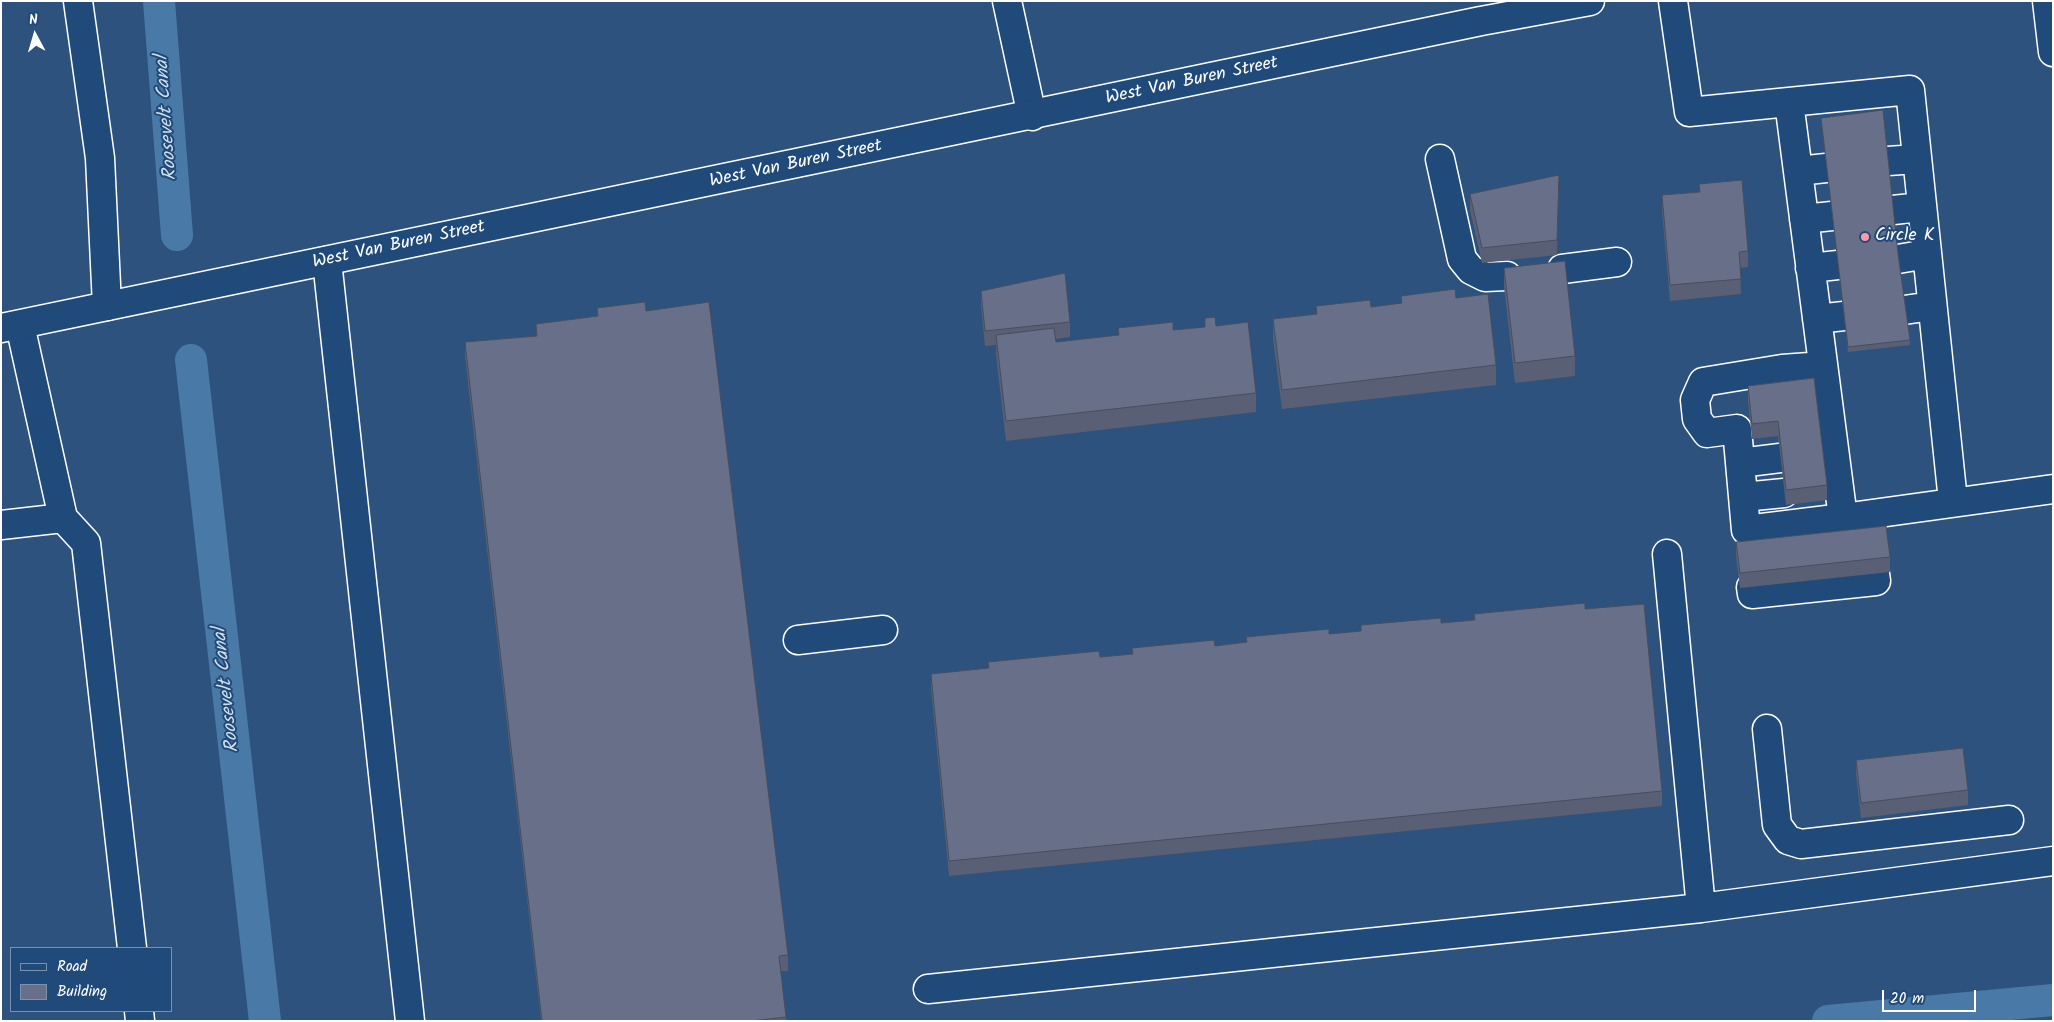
<!DOCTYPE html>
<html>
<head>
<meta charset="utf-8">
<style>
  body { margin:0 }
  #map { position:relative; width:2054px; height:1022px; overflow:hidden; background:#2d527d; font-family:Kalam,sans-serif }
  canvas { display:block }
  .frame { position:absolute; inset:0; border:2px solid #fff; pointer-events:none }
  .legend { position:absolute; left:10px; top:947px; width:162px; height:65px; box-sizing:border-box; background:#1f4a7a; border:1px solid #7992af; margin:0; padding:6px 9px; list-style:none; font-size:15px; color:#fff }
  .legend li { display:flex; align-items:center; gap:10px; height:25px }
  .legend b { width:25px; border:1px solid #7992af }
  .north { position:absolute; left:10px; top:10px; width:50px; height:50px; -webkit-text-stroke:4px #1f4a7a; paint-order:stroke; rotate:354deg; font-size:14px; font-weight:700; line-height:20px; text-align:center; color:#fff }
  .north::after { content:''; display:block; margin:auto; width:18px; height:22px; background:#fff; clip-path:polygon(50% 0,100% 100%,50% 72%,0 100%) }
  .scale { position:absolute; left:1882px; top:990px; width:94px; height:22px; box-sizing:border-box; border:2px solid #fff; border-top:0; padding-left:6px; font-size:15px; line-height:18px; white-space:nowrap; color:#fff; -webkit-text-stroke:4px #1f4a7a; paint-order:stroke }
</style>
</head>
<body>
<div id="map">
<canvas width="2054" height="1022"></canvas>
<div class="frame"></div>
<ul class="legend">
<li><b style="height:6px;background:#1f4a7a"></b>Road</li>
<li><b style="height:14px;background:#677088"></b>Building</li>
</ul>
<div class="north">N</div>
<div class="scale">20 m</div>
</div>
<script>
const ctx = document.querySelector('canvas').getContext('2d');
ctx.lineJoin = 'round';
const toPath = rows => new Path2D(rows.map(r => 'M' + r).join(''));
function stroke(path, color, width, dash) { ctx.strokeStyle = color; ctx.lineWidth = width; ctx.lineCap = dash ? 'butt' : 'round'; ctx.setLineDash(dash || []); ctx.stroke(path); }
function paint(path, color) { ctx.fillStyle = color; ctx.fill(path, 'evenodd'); }
function drawText(font, color, halo, rows, align = 'center') {
  ctx.font = font + ' Kalam,sans-serif'; ctx.lineWidth = 4; ctx.setLineDash([]); ctx.textBaseline = 'middle'; ctx.strokeStyle = halo; ctx.fillStyle = color; for (const [text, x, y, turn = 0] of rows) {
    ctx.save(); ctx.translate(x, y); ctx.rotate((+turn || 0) * Math.PI / 180); ctx.textAlign = isNaN(turn) ? turn : align; if (halo) ctx.strokeText(text, 0, 0); ctx.fillText(text, 0, 0); ctx.restore();
  }
}
stroke(toPath([
  [159,1,177,235],
  [191,360,265,1021],
  [1828,1021,2053,1000]
]), '#4979a6', 32);
const minor = toPath([
  [78,1,100,158,107,306],
  [1007,1,1032,116],
  [1673,1,1689,112,1789,102,1843,518,2053,489],
  [1789,102,1910,90,1953,501],
  [1440,159,1462,259,1471,270,1485,277,1507,276],
  [1888,161,1916,159],
  [1798,171,1826,168],
  [1893,210,1921,207],
  [1804,219,1832,216],
  [1898,259,1927,254],
  [327,261,410,1021],
  [1810,268,1838,265],
  [1562,269,1617,262],
  [1904,310,1932,306],
  [1817,319,1844,316],
  [1823,366,1782,369,1703,382,1695,400,1697,419,1707,433,1737,429,1746,530,1843,518],
  [1740,463,1780,458],
  [1743,497,1784,493],
  [63,518,86,543,132,948],
  [1,525,63,518,20,325],
  [1667,554,1701,908],
  [1751,587,1752,594,1876,581,1875,574],
  [798,640,883,630],
  [1767,729,1777,825,1788,840,1801,844,2009,820],
  [928,989,1701,908,2053,861],
  [139,1011,140,1021]
]);
const major = toPath([
  [2047,1,2053,52],
  [1,328,1481,21,1590,1]
]);
stroke(minor, '#fff', 31);
stroke(major, '#fff', 31);
stroke(minor, '#1f4a7a', 28);
stroke(major, '#1f4a7a', 28);
paint(toPath([
  [1821,118,1898,254,1910,340,1910,345,1848,352],
  [1559,175,1557,255,1482,263,1470,210,1470,194],
  [1699,184,1748,251,1748,267,1740,268,1741,294,1670,301,1662,211,1662,195,1699,192],
  [1504,268,1575,356,1575,376,1515,383,1504,287],
  [981,291,1070,322,1070,337,1056,339,1056,342,1118,335,1118,328,1173,330,1205,327,1205,318,1216,326,1256,393,1256,412,1006,441,996,355,996,345,985,346,981,306],
  [1401,296,1456,298,1496,365,1496,385,1282,409,1273,339,1273,319,1316,314,1316,306,1371,307,1401,304],
  [597,308,646,311,788,955,788,971,780,971,786,1021,541,1021,465,357,465,342,536,336,536,324,597,316],
  [1814,378,1827,485,1827,500,1786,505,1778,436,1752,439,1748,401,1748,386],
  [1736,542,1890,557,1890,572,1740,588,1736,557],
  [1585,609,1662,791,1662,806,949,876,931,689,931,674,988,668,988,662,1100,657,1132,654,1132,648,1215,646,1246,643,1246,637,1329,634,1361,631,1361,625,1441,623,1474,620,1474,614],
  [1856,760,1968,790,1968,805,1861,818,1856,775]
]), '#596075');
const building = toPath([
  [1883,110,1898,254,1910,340,1848,347,1821,118,1883,110],
  [1559,175,1557,240,1482,248,1470,194,1559,175],
  [1742,180,1748,251,1739,252,1741,279,1670,285,1662,195,1700,192,1699,184,1742,180],
  [1565,261,1575,356,1515,363,1504,268,1565,261],
  [1065,273,1070,322,985,331,981,291,1065,273],
  [1455,289,1456,298,1488,294,1496,365,1282,390,1273,319,1317,314,1316,306,1370,300,1371,307,1402,303,1401,296,1455,289],
  [645,302,646,311,709,302,788,955,779,956,786,1017,751,1021,542,1021,465,342,537,336,536,324,598,316,597,308,645,302],
  [1215,317,1216,326,1248,322,1256,393,1006,421,996,335,1054,328,1056,342,1119,335,1118,328,1173,322,1173,330,1205,327,1205,318,1215,317],
  [1814,378,1827,485,1786,490,1778,421,1752,424,1748,386,1814,378],
  [1886,526,1890,557,1740,573,1736,542,1886,526],
  [1585,603,1585,609,1644,604,1662,791,949,861,931,674,989,668,988,662,1099,651,1100,657,1133,654,1132,648,1214,640,1215,646,1247,642,1246,637,1329,629,1329,634,1361,631,1361,625,1441,618,1441,623,1475,620,1474,614,1585,603],
  [1963,748,1968,790,1861,803,1856,760,1963,748]
]);
paint(building, '#677088');
stroke(building, '#484e5f', 1);
for (const [x, y, r, color] of [
  [1865,237,5,"#ff9aa2"]
]) { const dot = new Path2D(); dot.arc(x, y, r, 0, 2 * Math.PI); ctx.fillStyle = color; ctx.fill(dot); stroke(dot, '#1f4a7a', 2); }
drawText('18px', '#fff', '#1f4a7a', [
  ["West Van Buren Street",1192,82,-12],
  ["West Van Buren Street",796,165,-12],
  ["West Van Buren Street",399,246,-12]
]);
drawText('18px', '#fff', '#1f4a7a', [
  ["Circle K",1875,237]
], 'left');
drawText('italic 19px', '#d2dee9', '#1f4a7a', [
  ["Roosevelt Canal",168,118,-94],
  ["Roosevelt Canal",228,690,-96]
]);
</script>
</body>
</html>
